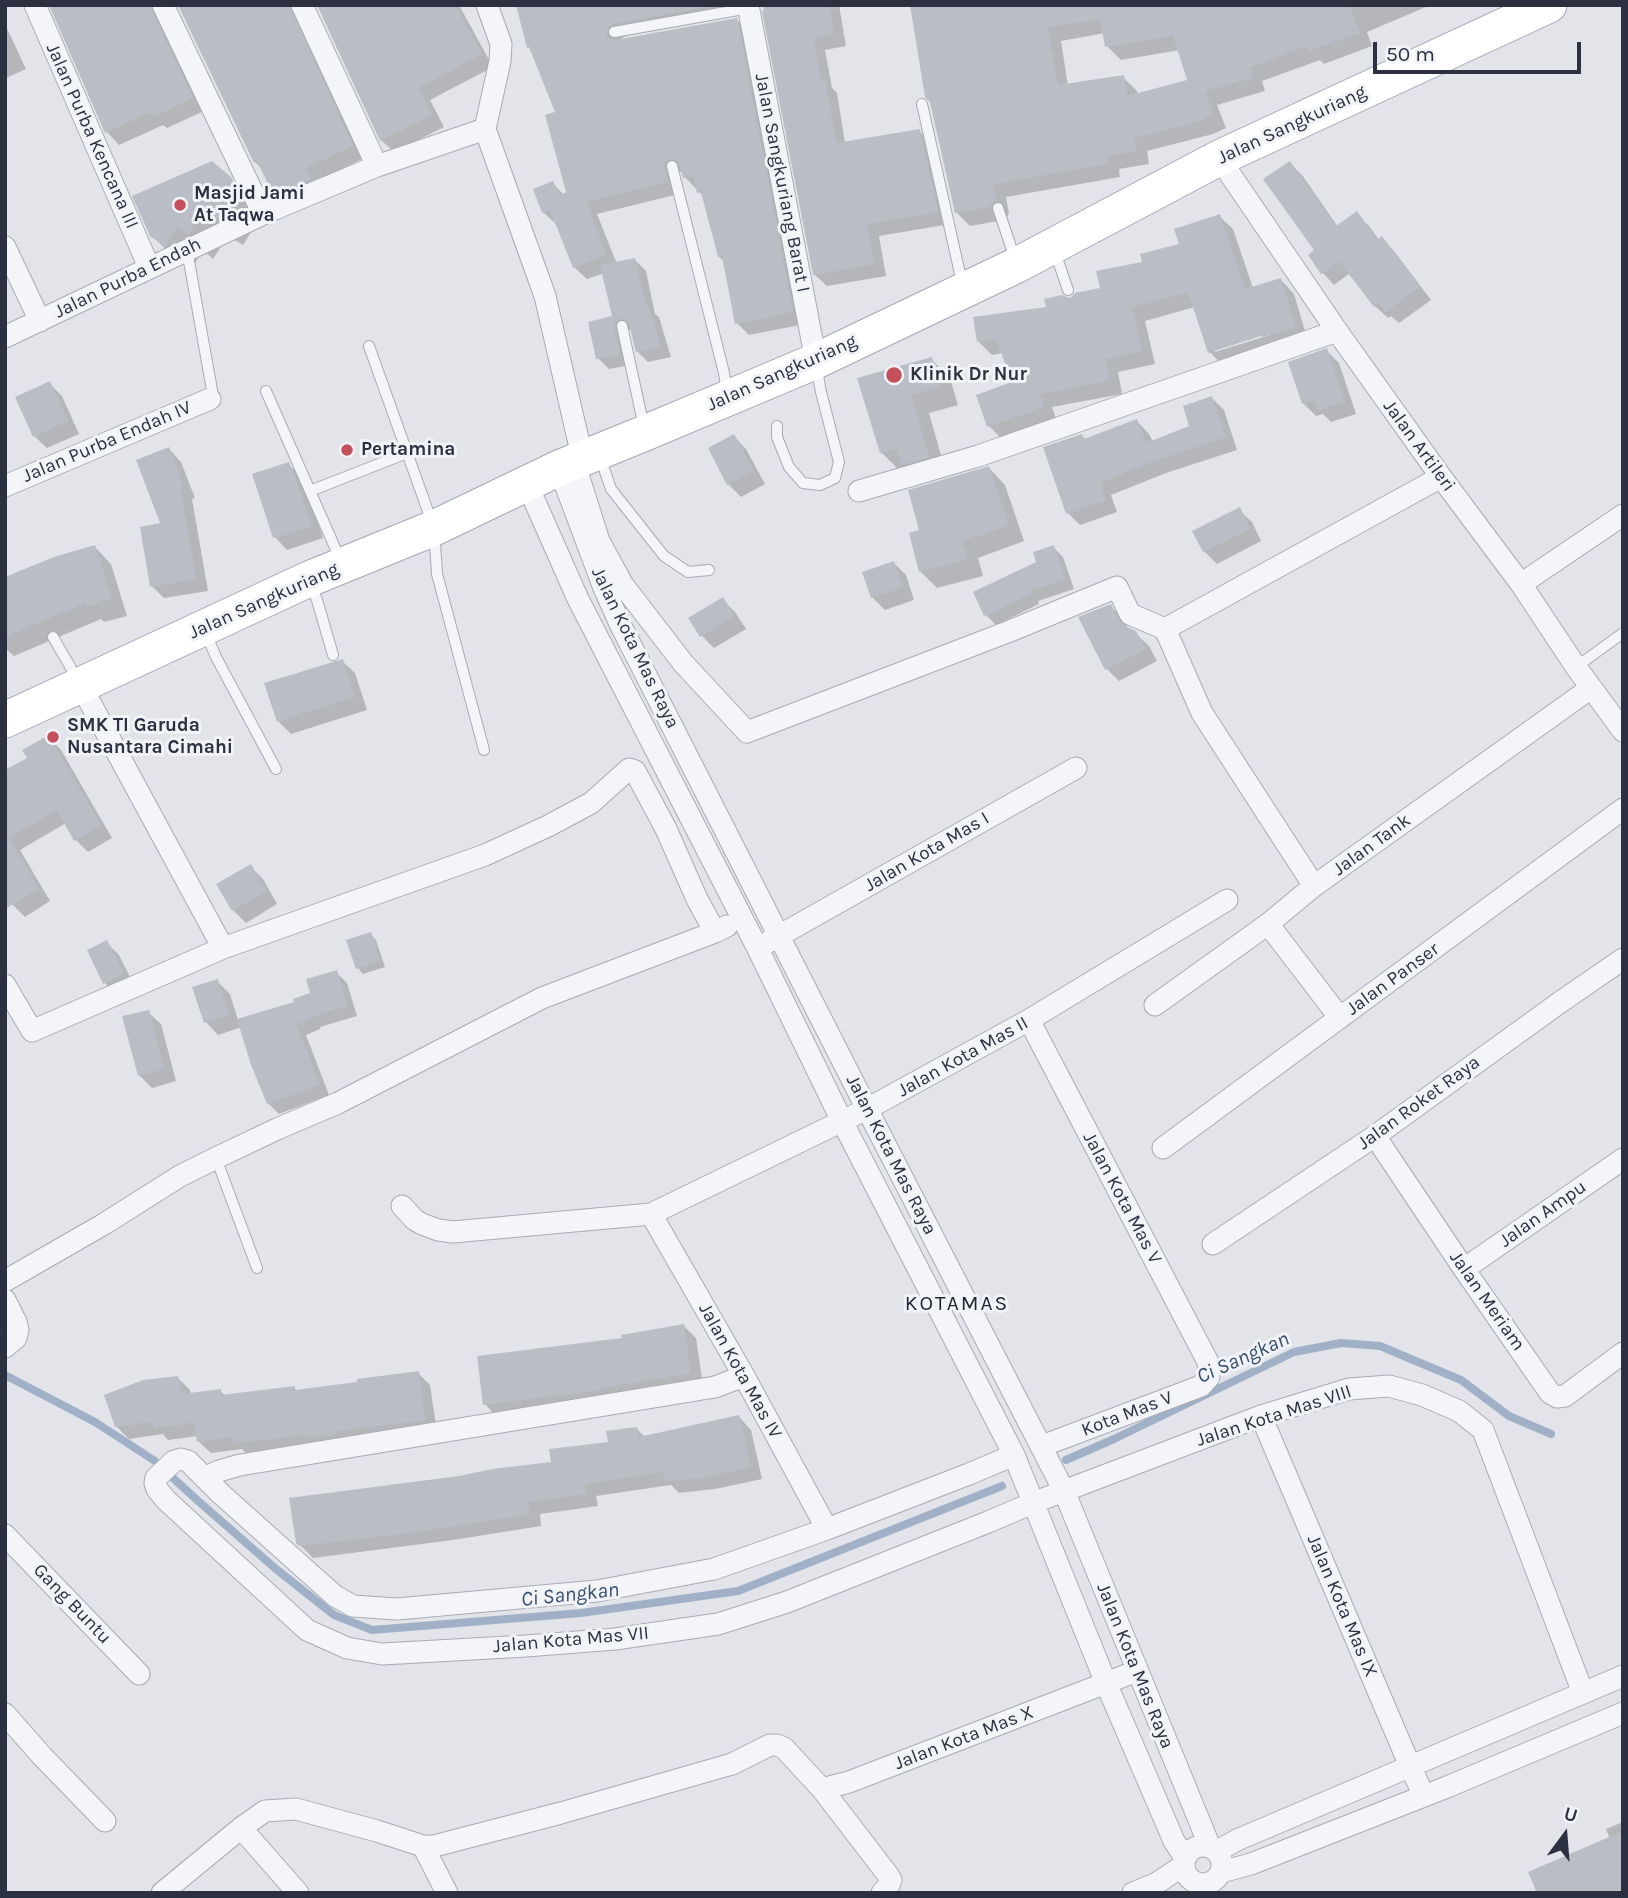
<!DOCTYPE html>
<html>
<head>
<meta charset="utf-8">
<style>
  body { margin:0 }
  #map { position:relative; width:1628px; height:1898px; overflow:hidden; background:#e2e4e9; font-family:Karla,sans-serif }
  canvas { display:block }
  .frame { position:absolute; inset:0; border:7px solid #2b3140; pointer-events:none }
  .north { position:absolute; left:1530px; top:1800px; width:70px; height:70px; -webkit-text-stroke:5px #f1f3f7; paint-order:stroke; rotate:16deg; font-size:19px; font-weight:700; line-height:28px; text-align:center; color:#2b3140 }
  .north::after { content:''; display:block; margin:auto; width:24px; height:32px; background:#2b3140; clip-path:polygon(50% 0,100% 100%,50% 72%,0 100%) }
  .scale { position:absolute; left:1373px; top:42px; width:208px; height:32px; box-sizing:border-box; border:4px solid #2b3140; border-top:0; padding-left:9px; font-size:21px; line-height:24px; white-space:nowrap; color:#2b3140; -webkit-text-stroke:5px #f1f3f7; paint-order:stroke }
</style>
</head>
<body>
<div id="map">
<canvas width="1628" height="1898"></canvas>
<div class="frame"></div>
<div class="north">U</div>
<div class="scale">50 m</div>
</div>
<script>
const ctx = document.querySelector('canvas').getContext('2d');
ctx.lineJoin = 'round';
function paint(path, color) { ctx.fillStyle = color; ctx.fill(path, 'evenodd'); }
const toPath = rows => new Path2D(rows.map(r => 'M' + r).join(''));
function stroke(path, color, width, dash) { ctx.strokeStyle = color; ctx.lineWidth = width; ctx.lineCap = dash ? 'butt' : 'round'; ctx.setLineDash(dash || []); ctx.stroke(path); }
function drawText(font, color, halo, rows, align = 'center') {
  ctx.font = font + ' Karla,sans-serif'; ctx.lineWidth = 6; ctx.setLineDash([]); ctx.textBaseline = 'middle'; ctx.strokeStyle = halo; ctx.fillStyle = color; for (const [text, x, y, turn = 0] of rows) {
    ctx.save(); ctx.translate(x, y); ctx.rotate((+turn || 0) * Math.PI / 180); ctx.textAlign = isNaN(turn) ? turn : align; if (halo) ctx.strokeText(text, 0, 0); ctx.fillText(text, 0, 0); ctx.restore();
  }
}
paint(toPath([
  [51,5,170,5,204,111,167,128,163,125,119,145,107,132],
  [180,5,309,5,364,158,317,181,288,207,275,194,263,170,255,162],
  [377,5,459,5,493,67,430,100,444,127,394,152,381,140],
  [517,5,756,5,748,14,626,36,618,41,737,20,749,32,805,324,749,335,737,323,725,262,719,257,704,197,685,177,683,171,679,172,676,178,679,194,597,214,617,264,635,260,646,271,655,314,659,317,671,357,648,362,637,351,632,329,627,331,630,365,609,369,598,358,614,318,604,273,587,279,574,267,556,224,543,212,552,183,564,195,568,193,557,113,533,51,529,47],
  [763,5,839,5,846,46,825,50,832,88,837,93,845,143,919,131,931,143,950,224,879,236,886,276,827,286,814,274],
  [911,5,1425,5,1426,7,1367,32,1372,46,1324,64,1320,60,1262,81,1265,91,1217,105,1226,128,1213,134,1147,151,1149,164,1119,169,1120,177,1006,197,1009,214,1004,220,970,226,956,212],
  [1105,33,1107,46,1121,60,1180,50,1189,81,1138,95,1137,91,1123,77,1068,86,1061,41],
  [5,24,26,69,6,78,5,78],
  [1289,163,1302,175,1338,227,1356,214,1369,226,1379,240,1382,238,1394,251,1431,300,1399,323,1391,316,1388,318,1375,306,1350,273,1334,285,1322,272],
  [230,178,256,205,261,216,243,245,228,236,213,259,203,250,191,270,177,260,151,235],
  [1219,216,1233,229,1253,288,1281,280,1294,294,1308,341,1223,366,1210,352,1195,307,1145,321,1155,364,1118,372,1122,394,1052,407,1057,422,1003,440,989,426,1014,383,1003,353,992,355,978,341,1048,308,1102,289,1145,263,1182,246],
  [1269,331,1270,335,1215,352,1215,349],
  [1326,350,1339,363,1356,414,1331,422,1323,414,1316,416,1303,403],
  [931,359,950,378,958,405,929,413,947,476,900,471,881,452,860,379],
  [49,383,62,396,79,434,47,448,34,436],
  [1212,398,1224,410,1237,450,1166,473,1111,495,1117,512,1080,525,1068,513,1082,436,1087,440,1137,421,1149,434,1153,442,1192,427],
  [734,436,746,449,765,484,741,497,728,484],
  [169,449,181,462,195,498,192,499,208,591,164,598,152,586,163,525],
  [288,464,301,476,309,496,323,538,287,550,275,537],
  [989,468,1005,485,1024,541,978,558,983,576,937,588,920,571,921,531],
  [1239,510,1252,522,1261,541,1217,564,1204,551,1195,532],
  [95,547,111,564,127,616,104,622,101,619,14,656,5,648,5,579],
  [1053,547,1063,557,1074,589,1038,601,1039,604,996,625,986,615],
  [894,563,906,575,914,600,885,610,872,597],
  [722,599,735,612,746,629,714,648,702,636],
  [1110,606,1123,618,1128,629,1135,633,1149,646,1157,661,1119,681,1107,669],
  [342,661,355,673,367,710,291,734,278,721],
  [49,737,61,750,112,838,88,852,76,840,66,823,20,850,50,901,25,917,12,904,5,805,29,758],
  [250,866,263,879,277,904,246,923,233,910,218,884],
  [370,934,376,940,385,967,363,974,358,968],
  [106,942,119,955,135,987,117,996,105,983,89,951],
  [336,972,347,983,357,1016,320,1027,320,1029,306,1035,329,1095,279,1114,268,1103,242,1027,218,1035,206,1022,217,981,230,994,238,1020,296,1003,312,994],
  [148,1012,161,1024,176,1081,152,1088,139,1075],
  [684,1326,696,1338,703,1385,497,1417,485,1404,624,1339],
  [418,1373,430,1385,437,1432,248,1455,242,1449,211,1453,198,1441,198,1436,168,1440,163,1434,129,1439,116,1426,177,1377,190,1390,191,1395,220,1391,226,1396,294,1388,298,1391],
  [739,1417,751,1430,762,1479,715,1489,679,1493,671,1485,596,1496,598,1506,540,1514,541,1526,453,1540,313,1558,297,1542,459,1478,552,1463,610,1443,636,1428,645,1437],
  [1623,1822,1623,1893,1532,1893,1610,1839,1606,1829]
]), '#0003');
stroke(toPath([
  [5,1375,95,1422,155,1461],
  [1066,1460,1114,1439,1294,1352,1341,1343,1380,1346,1461,1380,1509,1416,1551,1434],
  [173,1478,197,1500,276,1569,334,1615,372,1630,581,1613,738,1591,1002,1486]
]), '#9fb0c7', 8);
paint(toPath([
  [49,5,150,5,193,98,153,117,151,112,105,133],
  [178,5,289,5,353,146,305,168,311,179,274,195,256,160,254,163],
  [317,5,455,5,482,54,418,88,433,115,380,141],
  [516,5,717,5,612,24,607,29,606,34,608,38,615,40,737,18,793,312,735,324,722,256,718,257,701,192,697,193,693,176,683,178,679,163,673,158,667,160,664,165,668,182,586,202,607,255,573,268,550,210,542,213,533,189,553,181,560,195,566,192,545,115,555,112,529,47,527,48],
  [763,5,829,5,834,34,814,38,821,80,825,79,836,143,920,129,938,212,867,224,874,264,813,275,762,11,764,10],
  [910,5,1349,5,1360,33,1309,51,1307,46,1250,67,1253,78,1205,91,1214,114,1199,121,1134,138,1137,151,1106,156,1108,164,993,184,996,200,992,203,990,207,955,213,930,102,925,97],
  [1100,19,1105,47,1173,36,1187,80,1127,96,1124,75,1058,85,1048,27],
  [212,161,231,177,237,190,217,221,202,212,188,235,177,227,165,246,150,236,132,196],
  [1290,161,1336,226,1357,211,1377,240,1382,236,1420,287,1385,312,1379,303,1374,307,1339,261,1321,274,1308,255,1314,250,1263,179],
  [1220,214,1245,289,1281,278,1296,328,1262,337,1261,336,1208,353,1188,292,1132,307,1142,351,1105,359,1110,380,1040,394,1044,408,987,427,976,395,1012,382,996,339,977,342,973,317,1046,307,1044,299,1062,295,1070,298,1075,293,1100,288,1096,271,1142,262,1140,254,1179,244,1174,229],
  [635,258,646,305,648,304,661,347,636,352,629,324,627,320,621,318,616,321,614,327,620,355,596,359,588,322,612,316,600,265],
  [1327,348,1345,402,1317,410,1314,401,1302,404,1288,362],
  [932,357,940,386,911,395,929,457,902,465,897,448,880,453,857,378],
  [50,381,68,421,33,437,15,397],
  [1212,396,1226,437,1153,461,1100,483,1106,500,1066,514,1043,447,1082,434,1084,439,1137,419,1146,443,1189,426,1183,406],
  [734,434,754,471,727,485,708,448],
  [169,447,183,486,180,487,196,579,150,587,140,527,160,523,136,460],
  [289,462,297,482,312,526,273,538,252,474],
  [989,466,1009,525,963,542,967,559,919,572,909,533,919,530,908,490],
  [1240,507,1250,529,1203,552,1192,531],
  [95,545,112,599,86,607,85,603,5,637,5,577,54,557],
  [1054,545,1065,579,1030,591,1031,594,984,616,973,592,1036,562,1033,552],
  [894,561,903,587,871,598,862,572],
  [723,597,734,616,700,637,688,618],
  [1111,604,1119,620,1125,626,1136,631,1146,649,1105,670,1078,617],
  [343,659,355,697,277,722,264,683],
  [49,735,101,825,74,841,57,810,9,837,39,889,5,909,5,770,27,758,22,750],
  [251,864,266,891,232,911,216,884],
  [371,932,380,961,356,969,346,940],
  [107,940,124,974,103,984,87,950],
  [337,970,348,1006,310,1017,311,1019,296,1024,320,1085,267,1104,250,1062,237,1019,294,1002,293,999,310,993,306,979],
  [218,979,229,1015,204,1023,192,987],
  [149,1010,164,1069,138,1076,122,1016],
  [684,1324,691,1373,601,1388,601,1390,483,1405,477,1356,622,1338,621,1335],
  [419,1371,425,1420,336,1431,337,1434,306,1438,306,1435,234,1443,233,1437,197,1442,194,1423,154,1428,153,1422,115,1427,104,1395,143,1380,178,1376,181,1394,221,1389,221,1395,295,1386,295,1390,357,1382,357,1379],
  [739,1415,751,1467,702,1478,665,1481,664,1472,585,1484,586,1494,528,1502,530,1514,409,1533,299,1546,296,1543,289,1498,459,1476,493,1469,551,1462,549,1449,608,1442,606,1431,637,1427,639,1437],
  [1623,1831,1623,1893,1537,1893,1528,1872]
]), '#b9bdc6');
const lane = toPath([
  [614,32,749,8],
  [922,104,963,287],
  [672,166,724,373,727,392],
  [998,208,1015,259],
  [187,250,212,390,212,395,210,399],
  [1055,252,1068,290],
  [622,326,644,427],
  [369,346,434,528,437,574,484,750],
  [266,391,340,559],
  [777,426,777,437,789,467,803,483,820,485,835,478,839,462,821,392,816,365],
  [600,457,611,489,664,556,688,572,709,570],
  [310,491,407,453],
  [310,582,317,600,333,655],
  [205,631,216,657,276,769],
  [53,637,79,682],
  [1576,667,1623,633],
  [216,1158,257,1268]
]);
const street = toPath([
  [35,5,149,267],
  [163,5,263,214],
  [302,5,377,166],
  [748,5,816,361],
  [485,129,545,296,579,443,584,458],
  [485,129,500,61,501,44,487,5],
  [1219,158,1337,331,1441,477,1521,584,1576,667,1623,731],
  [5,247,40,321],
  [5,337,263,214,377,166,485,129],
  [574,462,599,541,623,585,683,663,747,732,1010,631,1117,587,1130,614,1165,629,1202,713,1314,886],
  [559,468,604,588,621,626,867,1109,1064,1491,1210,1847],
  [527,484,578,599,757,947,842,1121,1014,1455,1106,1683,1174,1841,1185,1858],
  [5,486,210,399],
  [859,491,978,456,1337,331],
  [1521,584,1623,515],
  [1165,629,1441,477],
  [80,684,223,948],
  [1268,924,1340,1018],
  [768,942,1076,768],
  [5,985,32,1031,223,948,485,855,548,826,591,803,629,769,635,771,666,829,697,899,715,932],
  [1155,1005,1268,924,1314,886,1591,688],
  [1029,1020,1208,1362,1209,1377,1201,1386,1042,1446],
  [1375,1136,1464,1269,1550,1393,1557,1397,1565,1396,1623,1353],
  [1163,1148,1623,809],
  [402,1206,415,1220,422,1224,438,1230,453,1232,651,1214,867,1109,1029,1020,1227,900],
  [651,1214,744,1376,827,1529],
  [1213,1244,1375,1136,1559,1003,1623,959],
  [1464,1269,1623,1159],
  [5,1281,104,1224,180,1176,216,1158,277,1129,338,1103,542,998,715,932,727,926],
  [5,1300,16,1322,18,1330,16,1338,5,1347],
  [1261,1416,1410,1766,1424,1796],
  [1014,1455,969,1474,827,1529,714,1569,597,1591,397,1609,353,1606,335,1596,221,1494,188,1461,181,1459,174,1461,156,1478,155,1483,157,1489,166,1500,307,1630,347,1648,382,1654,526,1646,615,1639,718,1624,787,1602,988,1522,1035,1502,1261,1416,1349,1389,1389,1386,1422,1395,1459,1411,1483,1430,1583,1693],
  [205,1478,219,1471,240,1465,715,1387,744,1376],
  [5,1535,139,1674],
  [5,1714,42,1756,105,1821],
  [822,1789,849,1782,1137,1671],
  [241,1828,298,1893],
  '1184 1865a19 19 0 1 1 38 0a19 19 0 1 1-38 0Z',
  [423,1846,447,1893],
  [1217,1851,1237,1840,1623,1676],
  [1221,1872,1251,1864,1447,1787,1623,1713],
  [162,1893,241,1828,265,1811,296,1809,377,1831,423,1846,434,1846,561,1813,732,1764,770,1745,777,1745,784,1748,822,1789,888,1875,891,1880,889,1885,882,1893],
  [1133,1893,1157,1883,1184,1865]
]);
const primary = toPath([
  [5,720,309,579,434,528,559,468,645,433,816,361,1017,265,1219,158,1549,5]
]);
stroke(lane, '#a7abb3', 12);
stroke(street, '#a7abb3', 23);
stroke(primary, '#a2a8b4', 37);
stroke(lane, '#f4f5f8', 10);
stroke(street, '#f4f5f8', 21);
stroke(primary, '#fff', 35);
for (const [x, y, r, color] of [
  [180,205,7,"#c5505b"],
  [894,375,9,"#c5505b"],
  [347,450,7,"#c5505b"],
  [53,737,7,"#c5505b"]
]) { const dot = new Path2D(); dot.arc(x, y, r, 0, 2 * Math.PI); ctx.fillStyle = color; ctx.fill(dot); stroke(dot, '#f1f3f7', 2.5); }
drawText('19px', '#2b3140', '#f1f3f7', [
  ["Jalan Sangkuriang",1292,125,-25],
  ["Jalan Purba Kencana III",92,136,66],
  ["Jalan Sangkuriang Barat I",782,183,79],
  ["Jalan Purba Endah",128,278,-26],
  ["Jalan Sangkuriang",782,373,-24],
  ["Jalan Purba Endah IV",107,442,-23],
  ["Jalan Artileri",1419,446,54],
  ["Jalan Sangkuriang",264,601,-24],
  ["Jalan Kota Mas Raya",635,648,64],
  ["Jalan Tank",1372,845,-36],
  ["Jalan Kota Mas I",927,852,-30],
  ["Jalan Panser",1393,979,-36],
  ["Jalan Kota Mas II",963,1057,-29],
  ["Jalan Roket Raya",1419,1103,-36],
  ["Jalan Kota Mas Raya",891,1155,63],
  ["Jalan Kota Mas V",1122,1198,62],
  ["Jalan Ampu",1543,1214,-35],
  ["Jalan Meriam",1487,1301,55],
  ["Jalan Kota Mas IV",740,1371,61],
  ["Kota Mas V",1127,1414,-21],
  ["Jalan Kota Mas VIII",1274,1416,-18],
  ["Gang Buntu",72,1604,46],
  ["Jalan Kota Mas IX",1342,1606,67],
  ["Jalan Kota Mas VII",571,1640,-5],
  ["Jalan Kota Mas Raya",1135,1666,68],
  ["Jalan Kota Mas X",964,1738,-21]
]);
drawText('bold 19px', '#2b3140', '#f1f3f7', [
  ["Masjid Jami",194,194],
  ["At Taqwa",194,216],
  ["Klinik Dr Nur",910,375],
  ["Pertamina",361,450],
  ["SMK TI Garuda",67,726],
  ["Nusantara Cimahi",67,748]
], 'left');
ctx.letterSpacing = '2px';
drawText('21px', '#1d2331', '#f1f3f7', [
  ["KOTAMAS",957,1304]
]);
ctx.letterSpacing = '0px';
drawText('italic 21px', '#384e71', '#f1f3f7', [
  ["Ci Sangkan",1243,1358,-24],
  ["Ci Sangkan",570,1595,-6]
]);
</script>
</body>
</html>
